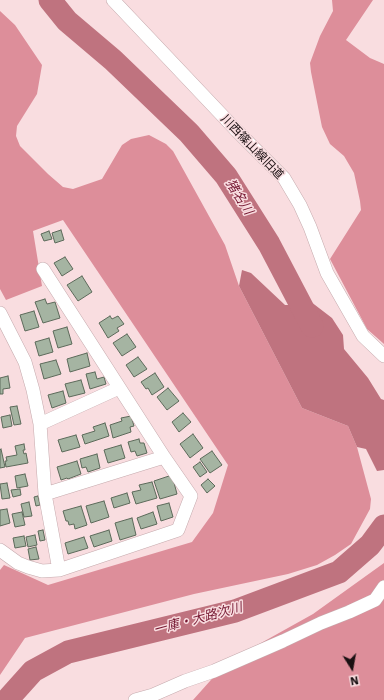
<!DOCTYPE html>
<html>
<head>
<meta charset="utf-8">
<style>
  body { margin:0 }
  #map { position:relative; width:384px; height:700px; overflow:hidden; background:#f9dde0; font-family:"Work Sans",sans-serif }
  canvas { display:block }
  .north { position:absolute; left:332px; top:648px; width:40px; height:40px; -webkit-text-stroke:3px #f9dde0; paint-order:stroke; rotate:169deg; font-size:11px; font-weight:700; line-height:16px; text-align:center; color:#1a1012 }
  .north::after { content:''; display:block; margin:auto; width:14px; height:18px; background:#1a1012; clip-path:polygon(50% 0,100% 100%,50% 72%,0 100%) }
</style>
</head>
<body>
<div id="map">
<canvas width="384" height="700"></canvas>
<div class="north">N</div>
</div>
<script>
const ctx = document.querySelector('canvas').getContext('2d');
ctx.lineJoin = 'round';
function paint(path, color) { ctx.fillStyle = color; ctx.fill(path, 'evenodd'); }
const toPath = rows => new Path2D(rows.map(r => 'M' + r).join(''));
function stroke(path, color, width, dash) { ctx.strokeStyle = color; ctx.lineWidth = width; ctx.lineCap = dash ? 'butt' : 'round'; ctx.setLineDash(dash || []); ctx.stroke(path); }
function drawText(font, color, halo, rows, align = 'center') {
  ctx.font = font + ' "Work Sans","Noto Sans JP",sans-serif'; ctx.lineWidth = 3; ctx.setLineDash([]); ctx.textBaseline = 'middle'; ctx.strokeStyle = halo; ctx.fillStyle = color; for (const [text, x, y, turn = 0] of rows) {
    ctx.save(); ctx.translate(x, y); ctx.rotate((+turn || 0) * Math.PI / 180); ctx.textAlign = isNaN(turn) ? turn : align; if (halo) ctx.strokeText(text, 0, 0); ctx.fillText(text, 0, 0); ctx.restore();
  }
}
paint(toPath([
  [332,0,373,0,346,40,370,58,384,64,384,344,367,329,330,259,361,210,360,201,354,173,344,156,330,144,322,127,311,72,310,63,320,36,333,11],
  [0,11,15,25,42,65,37,94,17,126,16,136,20,146,48,174,63,187,73,189,102,179,122,145,131,139,149,135,166,144,173,151,225,245,239,286,302,408,348,426,357,447,371,499,370,509,351,544,335,555,317,565,288,574,194,594,25,638,0,675,0,570,4,565,48,585,192,542,213,513,228,465,63,220,33,231,42,286,6,300,0,289],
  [384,563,384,700,193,700,227,662,313,614]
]), '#dd8e9a');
paint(toPath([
  [242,270,251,273,285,305,291,305,302,295,332,318,343,335,344,349,368,378,381,399,384,400,384,470,377,471,366,449,357,447,348,426,302,408,239,286]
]), '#bf737f');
stroke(toPath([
  [50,0,67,21,113,60,189,133,226,176,269,244,312,326],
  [7,700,33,671,68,652,235,611,339,572,370,545,384,526]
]), '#bf737f', 23);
const building = toPath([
  [61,230,64,240,55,243,52,233,61,230],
  [49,231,52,239,44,241,41,234,49,231],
  [65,257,73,269,62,276,54,263,65,257],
  [82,276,92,292,78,301,67,285,82,276],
  [45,299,47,304,55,302,60,318,43,323,35,302,45,299],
  [34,311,39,327,25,331,20,315,34,311],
  [110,316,112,319,118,316,124,324,117,328,119,331,108,338,99,323,110,316],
  [67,327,72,344,58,348,53,331,67,327],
  [127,334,136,347,122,356,113,343,127,334],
  [49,338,53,352,39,356,35,342,49,338],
  [87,353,90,366,70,372,67,359,87,353],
  [138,357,147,369,134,377,126,365,138,357],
  [56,360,61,374,44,379,40,364,56,360],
  [95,372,97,379,104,377,106,384,90,389,86,374,95,372],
  [155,373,164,387,152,395,148,388,146,389,141,382,155,373],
  [8,376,10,388,3,389,3,394,0,394,0,378,8,376],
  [81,380,85,393,69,397,65,384,81,380],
  [168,388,179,401,167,410,157,397,168,388],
  [63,391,66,403,52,408,48,395,63,391],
  [17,406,21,424,14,425,10,407,17,406],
  [183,413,191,422,179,432,172,422,183,413],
  [10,415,12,426,3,428,1,417,10,415],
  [131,416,134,426,130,427,131,432,113,438,110,425,122,421,121,418,131,416],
  [105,423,109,436,85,444,82,435,95,431,93,427,105,423],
  [193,434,203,448,190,458,180,444,193,434],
  [76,435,80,447,62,452,58,440,76,435],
  [139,439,140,443,144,443,147,453,137,456,135,451,131,452,128,442,139,439],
  [24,444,25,450,23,450,24,454,26,453,28,463,6,467,5,461,7,461,6,457,17,455,15,446,24,444],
  [121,445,125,458,108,463,104,450,121,445],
  [1,449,5,467,0,468,0,450,1,449],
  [212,451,222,465,210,473,200,459,212,451],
  [97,454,100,468,88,472,86,467,82,468,80,459,97,454],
  [77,461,81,474,68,479,67,478,61,480,57,467,77,461],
  [200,462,207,472,200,477,193,467,200,462],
  [25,474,28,486,17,488,15,476,25,474],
  [172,475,177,494,160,499,154,481,172,475],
  [208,479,215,486,207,493,201,485,208,479],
  [152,482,157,498,136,504,132,492,141,490,139,485,152,482],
  [7,483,10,498,2,499,0,484,7,483],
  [20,489,21,495,13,497,11,490,20,489],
  [127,493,130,503,114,508,111,498,127,493],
  [38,496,40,505,36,506,34,497,38,496],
  [104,501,109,517,91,523,86,506,104,501],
  [29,502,32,516,24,517,21,504,29,502],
  [169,503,173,517,161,521,157,506,169,503],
  [81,506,87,525,75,529,74,524,69,525,68,521,66,521,63,511,81,506],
  [7,509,10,523,0,526,0,510,7,509],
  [22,512,25,525,15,527,12,514,22,512],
  [153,512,157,524,141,529,137,518,153,512],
  [132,518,136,535,120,540,115,523,132,518],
  [43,530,45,540,40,541,38,531,43,530],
  [109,530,112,541,94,547,90,536,109,530],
  [35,535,37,545,28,547,26,537,35,535],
  [24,536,26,546,15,548,13,538,24,536],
  [84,537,88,548,68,554,65,543,84,537],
  [36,547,39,559,30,560,28,549,36,547]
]);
paint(building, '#a5b4a2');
stroke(building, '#5c6a5a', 1);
const street = toPath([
  [113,0,237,131,284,178,300,205,310,227,327,273,363,336,384,356],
  [0,313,25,362,33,390,40,424,45,494,59,570],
  [40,424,119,388],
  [45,494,164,457],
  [0,550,18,563,28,567,42,571,59,570,178,530,191,496,164,457,43,269],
  [135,700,153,695,185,681,214,671,283,641,321,623,349,612,375,600,384,587]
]);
stroke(street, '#c5aaad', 14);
stroke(street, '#fff', 13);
drawText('12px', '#1a1012', '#f9dde0', [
  ["川西篠山線旧道",252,147,46]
]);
drawText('italic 13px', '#751731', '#f9dde0', [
  ["猪名川",239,197,58],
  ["一庫・大路次川",198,619,-15]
]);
</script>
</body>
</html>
